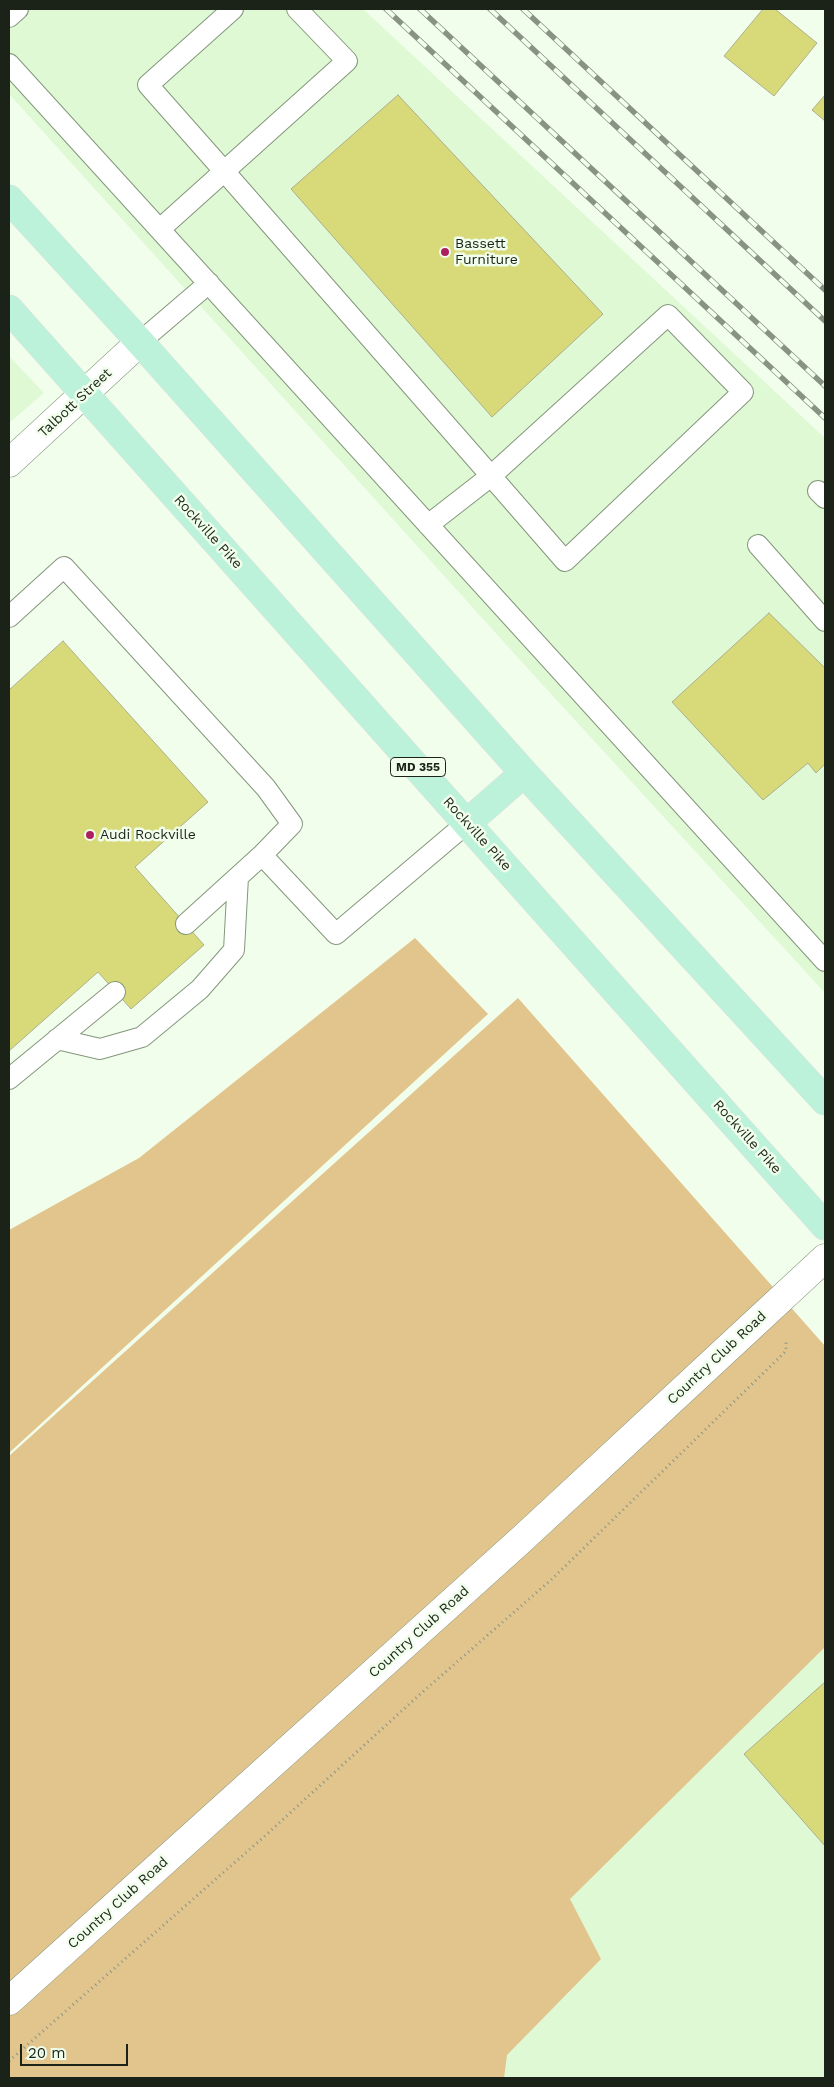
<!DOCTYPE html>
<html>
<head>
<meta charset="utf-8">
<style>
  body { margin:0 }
  #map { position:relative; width:834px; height:2087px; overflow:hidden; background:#f1feec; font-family:"Work Sans",sans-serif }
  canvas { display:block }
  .frame { position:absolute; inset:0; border:10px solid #1b2318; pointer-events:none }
  .scale { position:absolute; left:20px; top:2044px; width:108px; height:22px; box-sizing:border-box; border:2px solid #1b2318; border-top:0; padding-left:6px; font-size:15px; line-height:18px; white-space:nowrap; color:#1b2318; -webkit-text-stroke:4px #f1feec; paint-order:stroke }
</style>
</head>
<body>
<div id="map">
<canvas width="834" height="2087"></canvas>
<div class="frame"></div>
<div class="scale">20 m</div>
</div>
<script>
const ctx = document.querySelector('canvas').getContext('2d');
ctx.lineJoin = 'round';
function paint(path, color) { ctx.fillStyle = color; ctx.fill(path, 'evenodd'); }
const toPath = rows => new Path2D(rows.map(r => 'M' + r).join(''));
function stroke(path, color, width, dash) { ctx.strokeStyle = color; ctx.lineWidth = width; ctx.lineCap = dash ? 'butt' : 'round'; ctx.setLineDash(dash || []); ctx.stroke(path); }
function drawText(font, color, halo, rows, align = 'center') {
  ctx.font = font + ' "Work Sans",sans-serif'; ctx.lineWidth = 5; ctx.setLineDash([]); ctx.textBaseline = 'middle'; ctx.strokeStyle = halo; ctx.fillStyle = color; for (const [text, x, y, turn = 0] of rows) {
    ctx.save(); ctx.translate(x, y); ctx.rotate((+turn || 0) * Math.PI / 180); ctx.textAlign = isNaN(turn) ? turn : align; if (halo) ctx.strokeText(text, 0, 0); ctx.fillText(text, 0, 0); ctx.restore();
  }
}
paint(toPath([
  [9,9,363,9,825,438,825,993,530,671,9,94],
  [9,356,44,393,9,423],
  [825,1592,825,2078,504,2078,447,2024]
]), '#dff9d5');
paint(toPath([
  [415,938,488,1014,9,1453,9,1230,139,1158],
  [518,998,825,1346,825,1647,570,1899,601,1959,507,2055,504,2078,9,2078,9,1456]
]), '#e2c48d');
const building = toPath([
  [763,9,775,9,817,43,774,96,724,56,763,9],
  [398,95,603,314,492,417,291,189,398,95],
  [825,95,825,121,812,110,825,95],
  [769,613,825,668,825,764,816,773,808,763,763,800,672,702,769,613],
  [63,641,208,802,135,867,204,945,131,1009,98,972,9,1051,9,690,63,641],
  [825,1682,825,1846,744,1754,825,1682]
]);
paint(building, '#d8da79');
stroke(building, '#adaf8e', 1);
const lane = toPath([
  [233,9,148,85,224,171,491,476,565,561,743,392,668,315,491,476,428,525],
  [9,17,18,9],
  [9,64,825,961],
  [160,229,347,61,297,9],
  [140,342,209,283],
  [818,491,825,498],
  [758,545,825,621],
  [9,617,64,567,266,788,292,824,262,855],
  [186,924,262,855,336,934,467,823],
  [57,1039,100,1049,142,1037,200,989,234,950,238,877],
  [9,1079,115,992]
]);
const street = toPath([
  [9,463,140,342],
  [9,2001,522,1539,825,1258]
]);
const primary = toPath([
  [9,199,140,342,524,773,825,1101],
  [9,309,825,1226],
  [467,823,524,773]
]);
stroke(lane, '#84977c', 22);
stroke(street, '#84977c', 29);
stroke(primary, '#dfe0df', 29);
stroke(toPath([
  [9,2061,266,1835,418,1696,552,1579,786,1351,786,1340]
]), '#8a9586', 3, [1, 4]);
stroke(lane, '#fff', 20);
stroke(street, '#fff', 28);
stroke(primary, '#bcf1da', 28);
const rail = toPath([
  [386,9,825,418],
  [420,9,825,386],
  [490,9,825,321],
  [523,9,825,290]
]);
stroke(rail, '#889384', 5.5);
stroke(rail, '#f1feec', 4, [11]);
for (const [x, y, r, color] of [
  [445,252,5,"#ac2060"],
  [90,835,5,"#ac2060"]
]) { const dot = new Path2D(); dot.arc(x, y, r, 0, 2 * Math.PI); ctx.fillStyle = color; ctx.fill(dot); stroke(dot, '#f1feec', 2); }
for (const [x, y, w] of [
  [418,767,55]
]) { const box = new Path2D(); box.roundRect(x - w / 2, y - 9.5, w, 19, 4); ctx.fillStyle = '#f1feec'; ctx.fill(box); stroke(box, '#1b2318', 1); }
drawText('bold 12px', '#1b2318', null, [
  ["MD 355",418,767]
]);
drawText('14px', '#1b2318', '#f1feec', [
  ["Bassett",455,244],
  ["Furniture",455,260],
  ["Audi Rockville",100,835]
], 'left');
drawText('14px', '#1b2318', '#f1feec', [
  ["Talbott Street",75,403,-43],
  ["Rockville Pike",208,532,48],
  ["Rockville Pike",477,834,48],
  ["Rockville Pike",747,1137,48],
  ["Country Club Road",717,1358,-43],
  ["Country Club Road",419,1632,-42],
  ["Country Club Road",118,1903,-42]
]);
</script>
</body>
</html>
